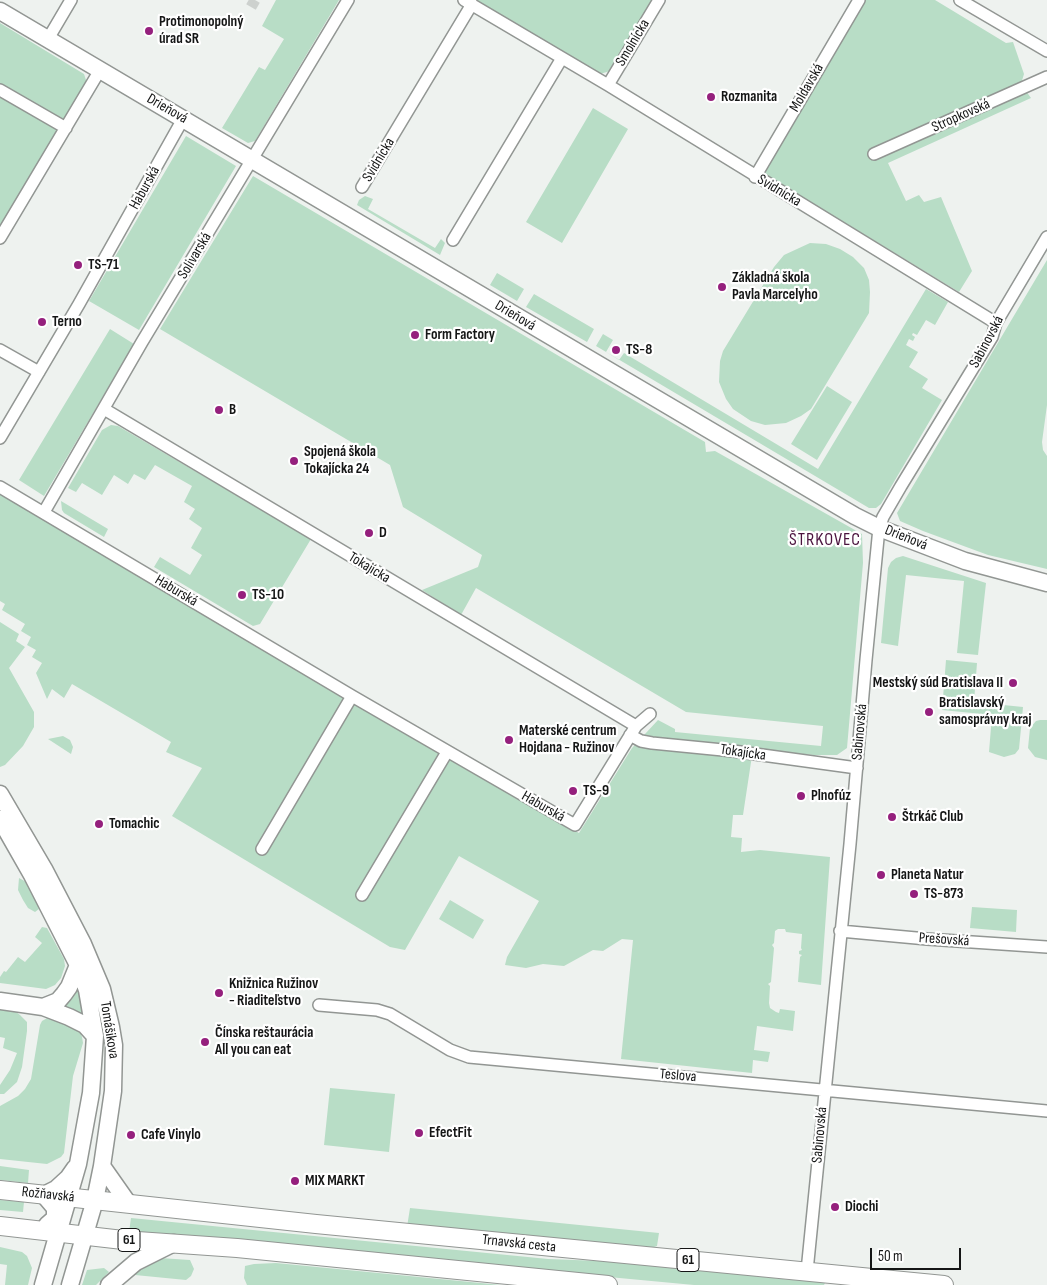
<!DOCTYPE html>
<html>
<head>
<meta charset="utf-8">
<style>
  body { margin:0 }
  #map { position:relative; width:1047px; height:1285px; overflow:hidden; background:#eef2ef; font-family:"Sofia Sans Condensed",sans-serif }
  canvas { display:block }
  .scale { position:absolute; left:870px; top:1248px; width:91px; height:22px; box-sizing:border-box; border:2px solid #151616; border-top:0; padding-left:6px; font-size:15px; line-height:18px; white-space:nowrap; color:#151616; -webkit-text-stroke:4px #fff; paint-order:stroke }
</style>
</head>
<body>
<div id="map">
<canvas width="1047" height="1285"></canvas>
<div class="scale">50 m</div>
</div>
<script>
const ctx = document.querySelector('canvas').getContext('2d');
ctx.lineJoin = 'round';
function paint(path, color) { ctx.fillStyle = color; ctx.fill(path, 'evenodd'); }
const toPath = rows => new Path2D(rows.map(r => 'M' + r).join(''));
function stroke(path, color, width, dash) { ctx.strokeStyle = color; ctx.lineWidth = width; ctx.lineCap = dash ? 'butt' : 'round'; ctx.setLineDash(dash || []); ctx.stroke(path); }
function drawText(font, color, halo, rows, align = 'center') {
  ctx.font = font + ' "Sofia Sans Condensed",sans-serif'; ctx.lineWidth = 4.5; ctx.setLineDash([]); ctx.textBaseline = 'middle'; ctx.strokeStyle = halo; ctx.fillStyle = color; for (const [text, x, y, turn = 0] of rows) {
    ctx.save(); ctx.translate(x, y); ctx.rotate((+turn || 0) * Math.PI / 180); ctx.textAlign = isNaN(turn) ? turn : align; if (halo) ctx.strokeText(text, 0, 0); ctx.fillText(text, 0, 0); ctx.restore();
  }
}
paint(toPath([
  [276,0,339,0,255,141,248,143,222,128,259,67,265,70,284,39,262,26],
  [474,0,654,0,610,71,600,74],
  [861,0,935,0,1006,43,1013,42,1024,74,1021,84,1031,98,888,163,906,201,919,195,924,202,941,197,972,271,959,292,761,172],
  [0,23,84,74,87,83,62,126,0,90],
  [0,94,55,127,57,135,0,230],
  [593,108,628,129,562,243,526,222],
  [186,136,236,166,139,330,89,301],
  [253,176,705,442,706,452,715,451,862,534,863,563,847,748,837,755,814,755,753,749,743,815,733,815,731,837,742,838,741,852,760,850,830,857,821,985,798,982,800,957,802,955,799,954,799,951,802,950,801,948,802,934,786,932,785,929,778,929,775,931,774,943,772,945,774,948,771,982,768,984,770,986,769,1003,770,1008,776,1012,779,1013,780,1009,795,1011,793,1031,757,1026,754,1050,770,1052,768,1062,753,1060,752,1073,621,1059,633,940,622,939,603,951,593,950,564,966,543,964,526,968,505,965,507,957,539,901,459,856,405,950,390,947,172,816,202,768,166,752,171,742,72,684,64,698,52,689,47,699,36,673,42,663,32,657,36,650,27,645,31,637,21,631,25,624,2,610,5,604,0,601,0,493,579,833,632,748,658,720,675,729,675,732,821,746,823,726,686,712,476,588,461,615,422,590,478,567,482,555,403,507,390,465,160,329],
  [365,196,373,199,368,209,435,248,441,239,445,243,440,255,357,205,359,200],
  [810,243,826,244,840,249,853,257,864,268,869,280,870,292,869,313,811,409,801,416,786,423,765,425,751,421,733,409,726,399,719,382,720,361,723,351,774,267,784,255],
  [1047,260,1047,405,1042,442,1043,450,1047,456,1047,569,988,555,923,531,900,521,897,513],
  [497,273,524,289,517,301,490,285],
  [926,289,948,302,935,325,926,320,917,335,913,333,912,335,915,337,913,341,909,339,906,345,918,352,909,367,928,379,922,388,942,400,881,504,876,508,869,508,596,346,603,334,613,340,606,352,619,360,624,353,818,469],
  [534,294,594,329,587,342,526,307],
  [110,329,134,344,44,496,19,480],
  [827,386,852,402,817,460,791,444],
  [111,425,118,426,311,539,260,624,253,626,154,567,160,557,190,575,202,555,191,548,202,528,189,519,195,509,184,502,192,486,155,465,145,480,134,474,128,484,114,475,102,495,82,483,76,492,68,488,102,430],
  [61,501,108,529,104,537,64,513,62,510],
  [903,556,986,583,978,655,957,653,964,581,906,575,898,646,881,643,888,568,891,562,896,558],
  [0,622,19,634,16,641,25,647,9,668,34,712,34,727,23,746,5,765,0,767],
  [946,660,977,663,974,702,1023,707,1019,749,1015,754,1004,757,989,752,992,715,942,710],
  [1040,720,1047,720,1047,760,1035,757,1028,748,1030,728,1036,721],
  [63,736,70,740,73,747,71,754,48,739],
  [19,878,30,884,39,909,35,912,28,908,23,900,18,890],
  [450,900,484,920,473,939,439,919],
  [972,907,1017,910,1016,932,970,928],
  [42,927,47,928,64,959,65,966,61,978,55,985,46,989,0,983,0,977,4,971,6,972,18,957,25,962,42,943,35,937],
  [78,986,83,1014,58,1005],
  [0,1006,10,1007,20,1015,27,1022,27,1031,22,1067,17,1082,4,1094,0,1094,0,1085,10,1070,17,1053,3,1048,5,1038,0,1037],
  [49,1017,80,1031,82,1037,83,1043,73,1076,64,1153,61,1157,47,1164,0,1159,0,1106,18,1096,25,1089,31,1079,40,1025,42,1021],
  [330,1088,395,1094,389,1152,324,1145],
  [0,1166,29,1170,28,1183,0,1180],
  [0,1200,24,1202,23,1212,0,1210],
  [410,1208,659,1233,657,1246,645,1250,407,1227],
  [131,1218,548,1259,626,1262,792,1280,826,1281,824,1285,694,1285,129,1232],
  [0,1247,22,1252,27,1256,32,1268,28,1285,5,1285,7,1265,0,1264],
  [160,1258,190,1260,194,1269,191,1276,186,1280,135,1275,132,1272],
  [276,1263,501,1285,247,1285,244,1278,245,1266,254,1264],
  [104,1268,109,1272,96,1285,82,1285,87,1270]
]), '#b8ddc6');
stroke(toPath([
  [251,7,255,0]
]), '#cdd1ce', 11, [11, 5.5]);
const street = toPath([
  [464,0,608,85,996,323],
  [960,0,1047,51],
  [48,39,71,0],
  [608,85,659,0],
  [0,90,66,128],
  [874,154,1047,77],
  [755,177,859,0],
  [362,187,472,4],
  [0,238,100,70],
  [453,240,562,58],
  [0,350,39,372],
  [104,409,636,726],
  [0,438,79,304,183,119],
  [0,487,352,696,575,825,636,726,650,714],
  [44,512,142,342,348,0],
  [630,735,641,741,652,743,733,751,857,768],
  [262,849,352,696],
  [362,895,447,752],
  [840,931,927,939,1047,947],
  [319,1005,377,1010,390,1014,450,1050,469,1057,1047,1111],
  [807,1271,850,844,866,660,879,528,883,517,901,486,992,337,996,323,1047,237]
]);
const secondary = toPath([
  [0,11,855,516,879,528,965,561,1047,583],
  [0,794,44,869,83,944,102,989,111,1027,114,1045,113,1091,102,1166,95,1200,70,1285],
  [0,819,32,875,78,965,87,990,95,1036,91,1093,78,1164,43,1285],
  [0,1001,43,1007,69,1017,85,1025,95,1036],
  [43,1007,58,1001,64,994,69,987,78,965],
  [102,1166,128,1203],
  [47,1225,55,1218,55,1208,44,1195,56,1189,68,1178,75,1168],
  [109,1285,136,1262,174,1243]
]);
const primary = toPath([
  [0,1190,316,1224,944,1285],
  [0,1226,123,1240,237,1248,608,1285]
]);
stroke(street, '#929693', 14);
stroke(secondary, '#929693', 19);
stroke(primary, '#929693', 20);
stroke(street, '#fff', 11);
stroke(secondary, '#fff', 16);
stroke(primary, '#fff', 18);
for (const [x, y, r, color] of [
  [149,31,5,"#95207d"],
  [711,97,5,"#95207d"],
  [78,265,5,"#95207d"],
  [722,287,5,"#95207d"],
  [42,322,5,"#95207d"],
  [415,335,5,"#95207d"],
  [616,350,5,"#95207d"],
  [219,410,5,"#95207d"],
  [294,461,5,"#95207d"],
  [369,533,5,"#95207d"],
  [242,595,5,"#95207d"],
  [1013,683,5,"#95207d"],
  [929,712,5,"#95207d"],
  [509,740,5,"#95207d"],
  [573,791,5,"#95207d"],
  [801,796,5,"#95207d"],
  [892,817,5,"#95207d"],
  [99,824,5,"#95207d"],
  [881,875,5,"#95207d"],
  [914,894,5,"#95207d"],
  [219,993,5,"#95207d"],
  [205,1042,5,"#95207d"],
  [419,1133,5,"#95207d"],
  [131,1135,5,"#95207d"],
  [295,1181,5,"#95207d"],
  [835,1207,5,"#95207d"]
]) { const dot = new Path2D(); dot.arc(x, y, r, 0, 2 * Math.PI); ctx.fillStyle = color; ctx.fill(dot); stroke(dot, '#fff', 2); }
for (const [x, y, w] of [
  [129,1240,22],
  [688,1260,22]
]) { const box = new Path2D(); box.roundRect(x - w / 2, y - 11.5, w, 23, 4); ctx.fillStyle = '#fff'; ctx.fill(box); stroke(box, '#151616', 1); }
drawText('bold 14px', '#151616', null, [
  ["61",129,1240],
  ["61",688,1260]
]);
drawText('bold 15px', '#151616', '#fff', [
  ["Protimonopolný",159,22],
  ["úrad SR",159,39],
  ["Rozmanita",721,97],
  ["TS-71",88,265],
  ["Základná škola",732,278],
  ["Pavla Marcelyho",732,295],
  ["Terno",52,322],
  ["Form Factory",425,335],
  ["TS-8",626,350],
  ["B",229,410],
  ["Spojená škola",304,452],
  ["Tokajícka 24",304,469],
  ["D",379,533],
  ["TS-10",252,595],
  ["Mestský súd Bratislava II",1003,683,"right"],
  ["Bratislavský",939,703],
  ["samosprávny kraj",939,720],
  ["Materské centrum",519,731],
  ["Hojdana - Ružinov",519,748],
  ["TS-9",583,791],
  ["Plnofúz",811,796],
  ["Štrkáč Club",902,817],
  ["Tomachic",109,824],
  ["Planeta Natur",891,875],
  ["TS-873",924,894],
  ["Knižnica Ružinov",229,984],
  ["- Riaditeľstvo",229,1001],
  ["Čínska reštaurácia",215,1033],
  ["All you can eat",215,1050],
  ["EfectFit",429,1133],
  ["Cafe Vinylo",141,1135],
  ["MIX MARKT",305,1181],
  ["Diochi",845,1207]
], 'left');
drawText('15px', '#151616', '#fff', [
  ["Smolnícka",633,43,-59],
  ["Moldavská",807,88,-60],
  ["Drieňová",167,109,30],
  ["Stropkovská",961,116,-24],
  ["Svidnícka",379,160,-59],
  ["Haburská",145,188,-61],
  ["Svidnícka",779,191,31],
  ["Solivarská",195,256,-59],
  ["Drieňová",515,316,31],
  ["Sabinovská",987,342,-62],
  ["Drieňová",906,538,22],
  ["Tokajícka",369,568,31],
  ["Haburská",176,591,31],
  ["Sabinovská",860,732,-85],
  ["Tokajícka",743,753,8],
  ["Haburská",543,807,30],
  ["Prešovská",944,940,4],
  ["Tomášikova",109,1030,81],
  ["Teslova",678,1076,5],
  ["Sabinovská",820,1135,-85],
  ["Rožňavská",48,1195,6],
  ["Trnavská cesta",519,1244,6]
]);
ctx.letterSpacing = '1px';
drawText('18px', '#4a133e', '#fff', [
  ["ŠTRKOVEC",825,540]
]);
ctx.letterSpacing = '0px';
</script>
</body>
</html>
